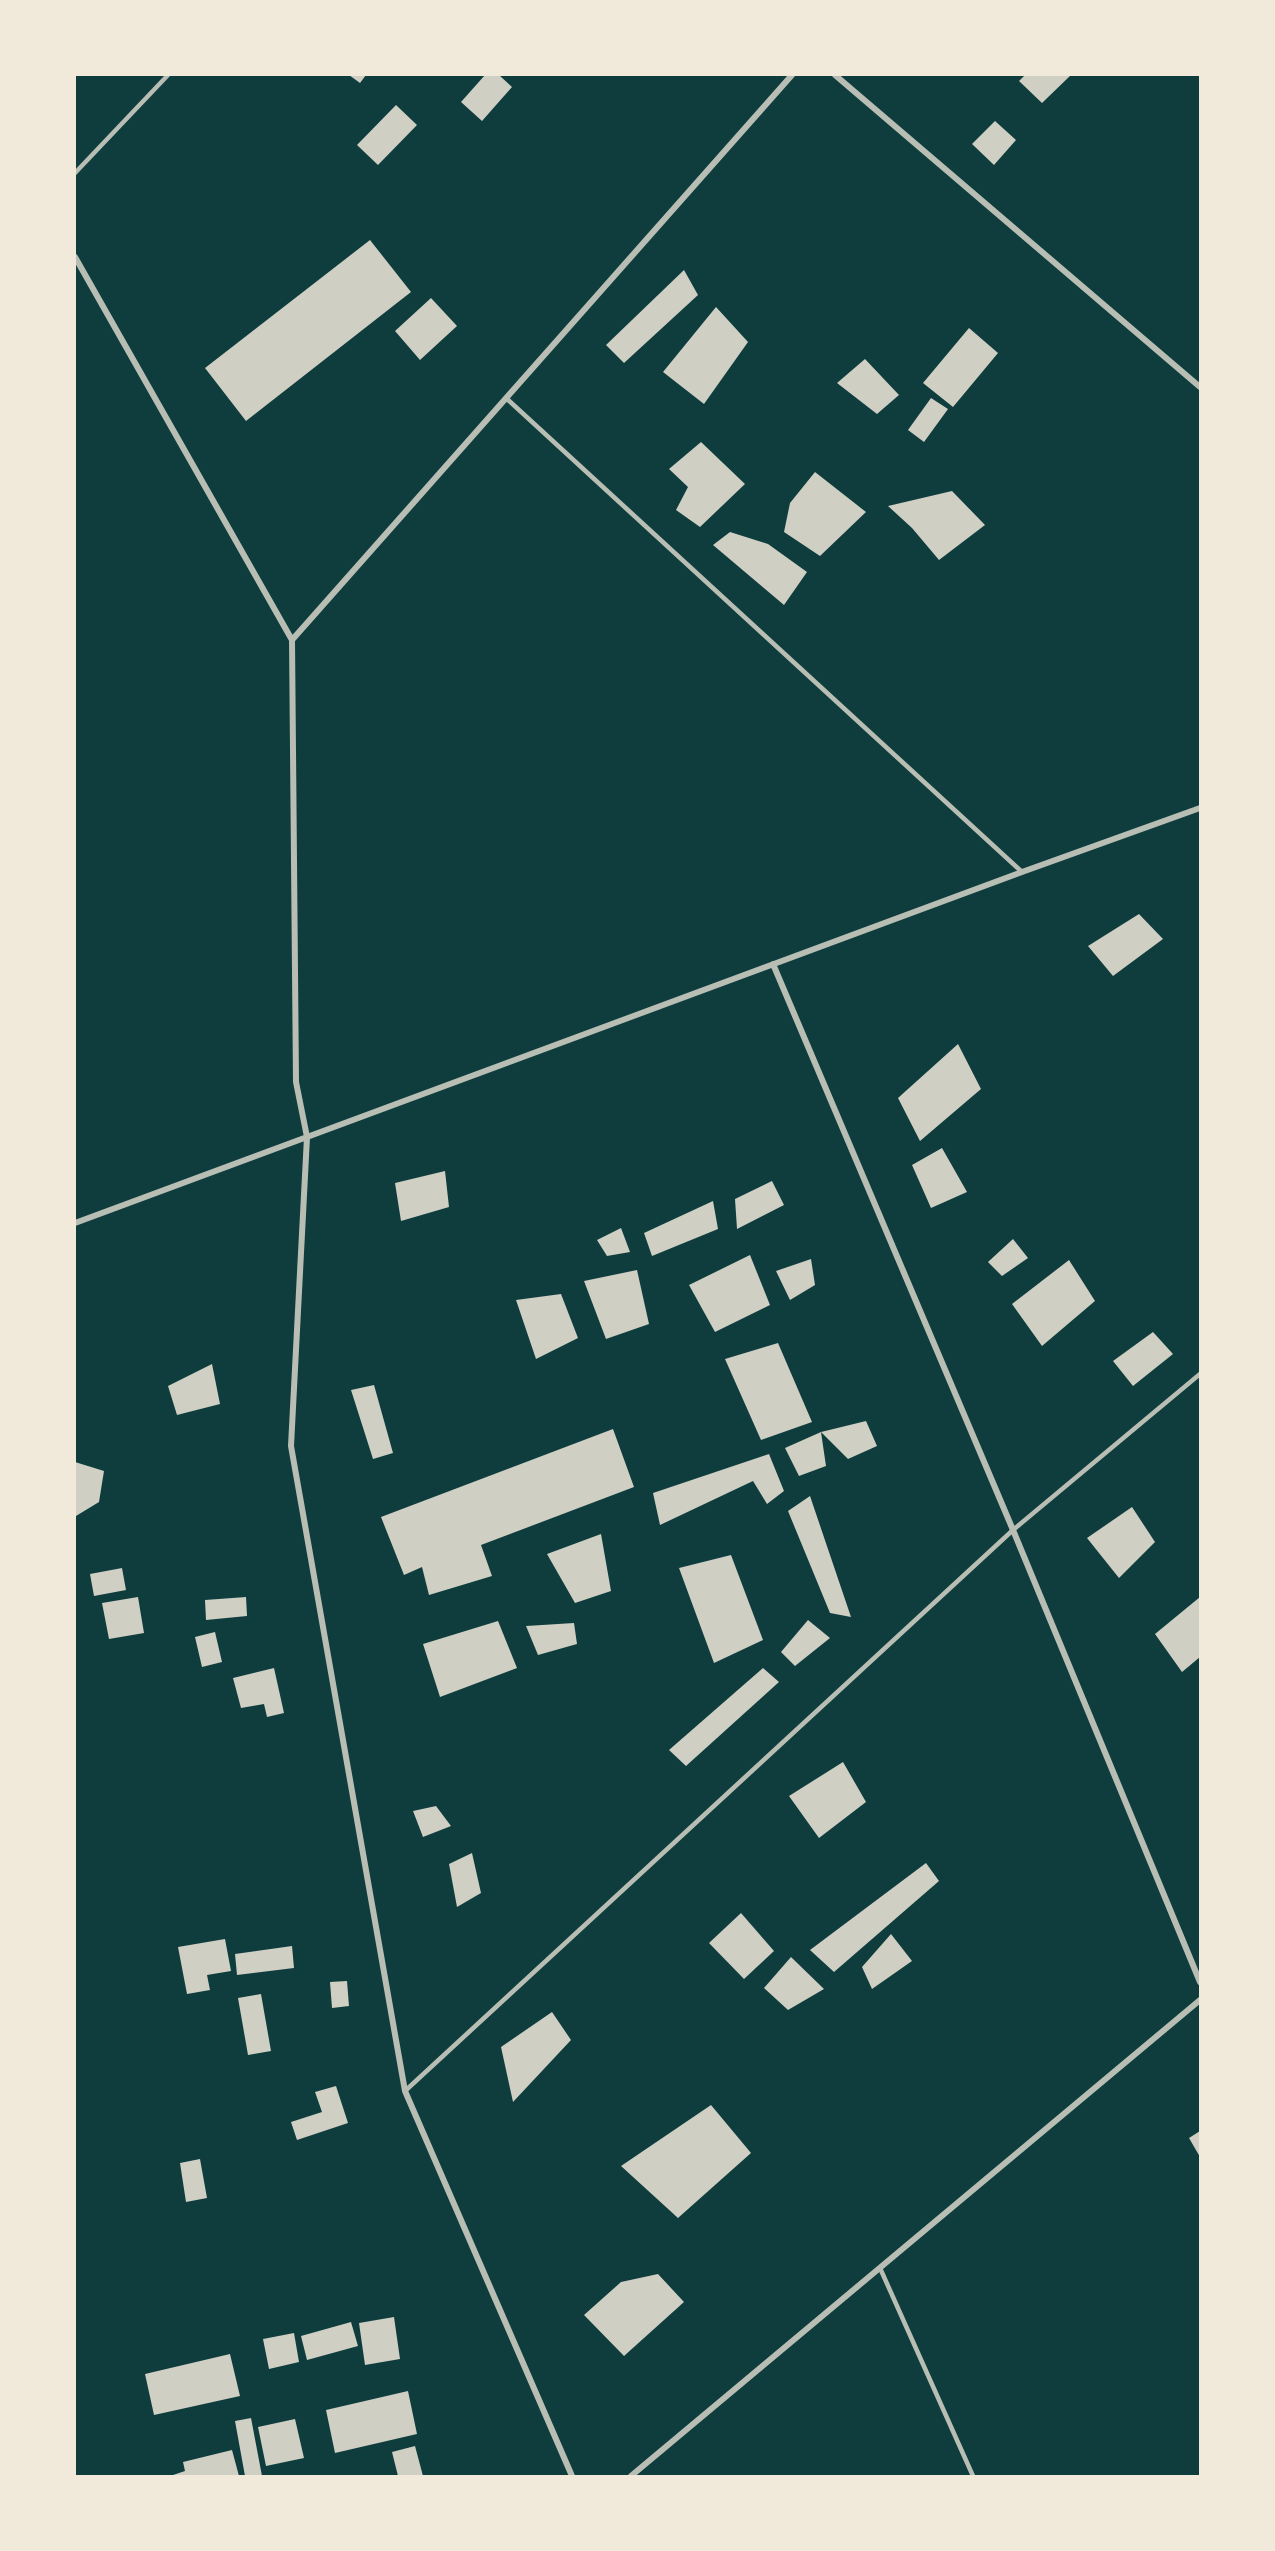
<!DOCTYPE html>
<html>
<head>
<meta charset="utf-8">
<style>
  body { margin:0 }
  #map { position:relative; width:1275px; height:2551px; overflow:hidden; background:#0f3d3e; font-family:"PT Sans Narrow",sans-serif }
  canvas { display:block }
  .frame { position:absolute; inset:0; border:76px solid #f1e9da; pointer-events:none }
</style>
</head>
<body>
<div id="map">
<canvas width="1275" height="2551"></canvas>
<div class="frame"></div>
</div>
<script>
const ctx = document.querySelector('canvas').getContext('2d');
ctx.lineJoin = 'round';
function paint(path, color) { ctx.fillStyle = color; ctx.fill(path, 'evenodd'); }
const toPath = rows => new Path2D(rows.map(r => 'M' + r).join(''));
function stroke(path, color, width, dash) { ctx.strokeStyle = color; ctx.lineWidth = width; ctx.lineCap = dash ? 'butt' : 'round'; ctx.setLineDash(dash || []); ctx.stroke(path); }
paint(toPath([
  [349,75,366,75,360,83],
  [485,75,499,75,512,87,482,121,461,102],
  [1025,75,1071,75,1042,103,1019,81],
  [396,105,417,125,378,165,357,145],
  [995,121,1016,140,994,165,972,144],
  [370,240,411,292,246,421,205,368],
  [684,270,698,295,624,363,606,345],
  [431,298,457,326,420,360,395,331],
  [716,307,748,342,704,404,663,372],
  [969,328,998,353,953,407,923,383],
  [865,359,899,395,877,414,837,383],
  [931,398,948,409,924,442,908,430],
  [701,442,745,484,700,527,676,510,688,487,669,469],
  [815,472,866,512,820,556,784,532,790,503],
  [952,491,985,525,939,560,912,528,888,506],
  [730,532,768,544,807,572,784,605,713,545],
  [1139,914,1163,939,1113,976,1088,946],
  [958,1044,981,1089,920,1141,898,1098],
  [942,1148,967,1192,931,1208,912,1165],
  [445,1171,449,1207,401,1221,395,1183],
  [772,1181,784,1205,737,1229,735,1199],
  [713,1201,718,1229,652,1256,644,1233],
  [621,1228,630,1252,607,1256,597,1240],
  [1013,1239,1028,1258,1002,1276,988,1262],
  [750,1255,770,1305,715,1332,689,1285],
  [811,1259,815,1285,790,1300,776,1271],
  [1069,1260,1095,1301,1042,1346,1012,1304],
  [637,1270,649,1324,606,1339,584,1281],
  [561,1294,578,1338,536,1359,516,1300],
  [1153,1332,1173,1354,1133,1386,1113,1361],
  [778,1343,812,1422,761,1440,725,1359],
  [212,1364,220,1404,177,1415,168,1386],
  [374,1385,393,1453,373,1459,351,1390],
  [866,1421,877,1446,848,1459,821,1432],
  [613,1429,634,1487,481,1545,492,1576,429,1595,422,1567,404,1575,381,1517],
  [821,1432,826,1466,799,1476,785,1448],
  [769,1454,784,1491,767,1504,753,1481,660,1525,653,1493],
  [75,1462,104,1471,99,1502,76,1516],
  [810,1496,851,1617,830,1613,788,1511],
  [1132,1507,1155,1542,1119,1578,1087,1538],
  [601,1534,611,1591,575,1603,547,1554],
  [731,1555,763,1640,714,1663,679,1568],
  [122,1568,126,1590,94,1596,90,1574],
  [138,1597,144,1633,109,1639,102,1603],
  [246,1597,247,1616,206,1620,205,1600],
  [1200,1597,1200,1657,1182,1672,1155,1634],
  [808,1620,830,1638,795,1666,781,1652],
  [498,1621,517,1668,440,1697,423,1644],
  [574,1623,577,1644,538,1655,526,1626],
  [215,1632,222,1662,202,1667,195,1637],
  [274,1668,284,1713,267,1717,264,1704,241,1708,233,1678],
  [763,1668,779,1682,686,1766,669,1750],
  [843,1762,866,1802,819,1838,789,1796],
  [436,1806,451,1826,423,1837,413,1811],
  [472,1853,481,1893,457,1907,449,1864],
  [926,1863,939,1881,834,1972,810,1950],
  [741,1913,774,1951,744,1979,709,1943],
  [891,1934,912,1961,872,1989,862,1967],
  [225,1939,231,1971,207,1975,210,1990,187,1994,178,1947],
  [292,1946,294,1968,237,1975,235,1954],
  [791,1957,824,1989,788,2010,764,1988],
  [347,1981,349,2006,332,2008,330,1982],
  [261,1994,271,2051,248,2055,238,1998],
  [552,2012,571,2040,513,2102,501,2047],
  [336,2086,348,2123,297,2140,291,2122,322,2112,315,2092],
  [711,2105,751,2153,678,2218,621,2166],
  [1200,2131,1200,2157,1189,2138],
  [200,2159,207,2198,186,2202,180,2163],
  [658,2274,684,2302,624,2356,584,2315,621,2282],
  [394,2317,400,2359,365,2365,359,2323],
  [351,2322,358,2346,307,2360,301,2336],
  [294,2333,299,2362,269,2369,263,2339],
  [230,2354,240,2396,154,2415,145,2374],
  [408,2391,417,2434,335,2453,326,2410],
  [251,2418,262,2476,245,2476,235,2421],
  [295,2419,304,2458,266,2466,258,2427],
  [415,2446,423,2476,398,2476,392,2452],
  [232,2450,239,2476,170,2476,185,2471,183,2462]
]), '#cfcfc3');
stroke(toPath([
  [75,173,168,75],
  [506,398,1022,872],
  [405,2091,1013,1530,1200,1374],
  [880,2268,973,2476]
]), '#b8beb3', 4.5);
stroke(toPath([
  [835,75,1200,387],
  [75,257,292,640,296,1082,307,1137,291,1446,405,2091,572,2476],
  [292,640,792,75],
  [773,964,1013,1530,1200,1982],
  [75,1223,1022,872,1200,808],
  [631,2476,1200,2000]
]), '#b8beb3', 6);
</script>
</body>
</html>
